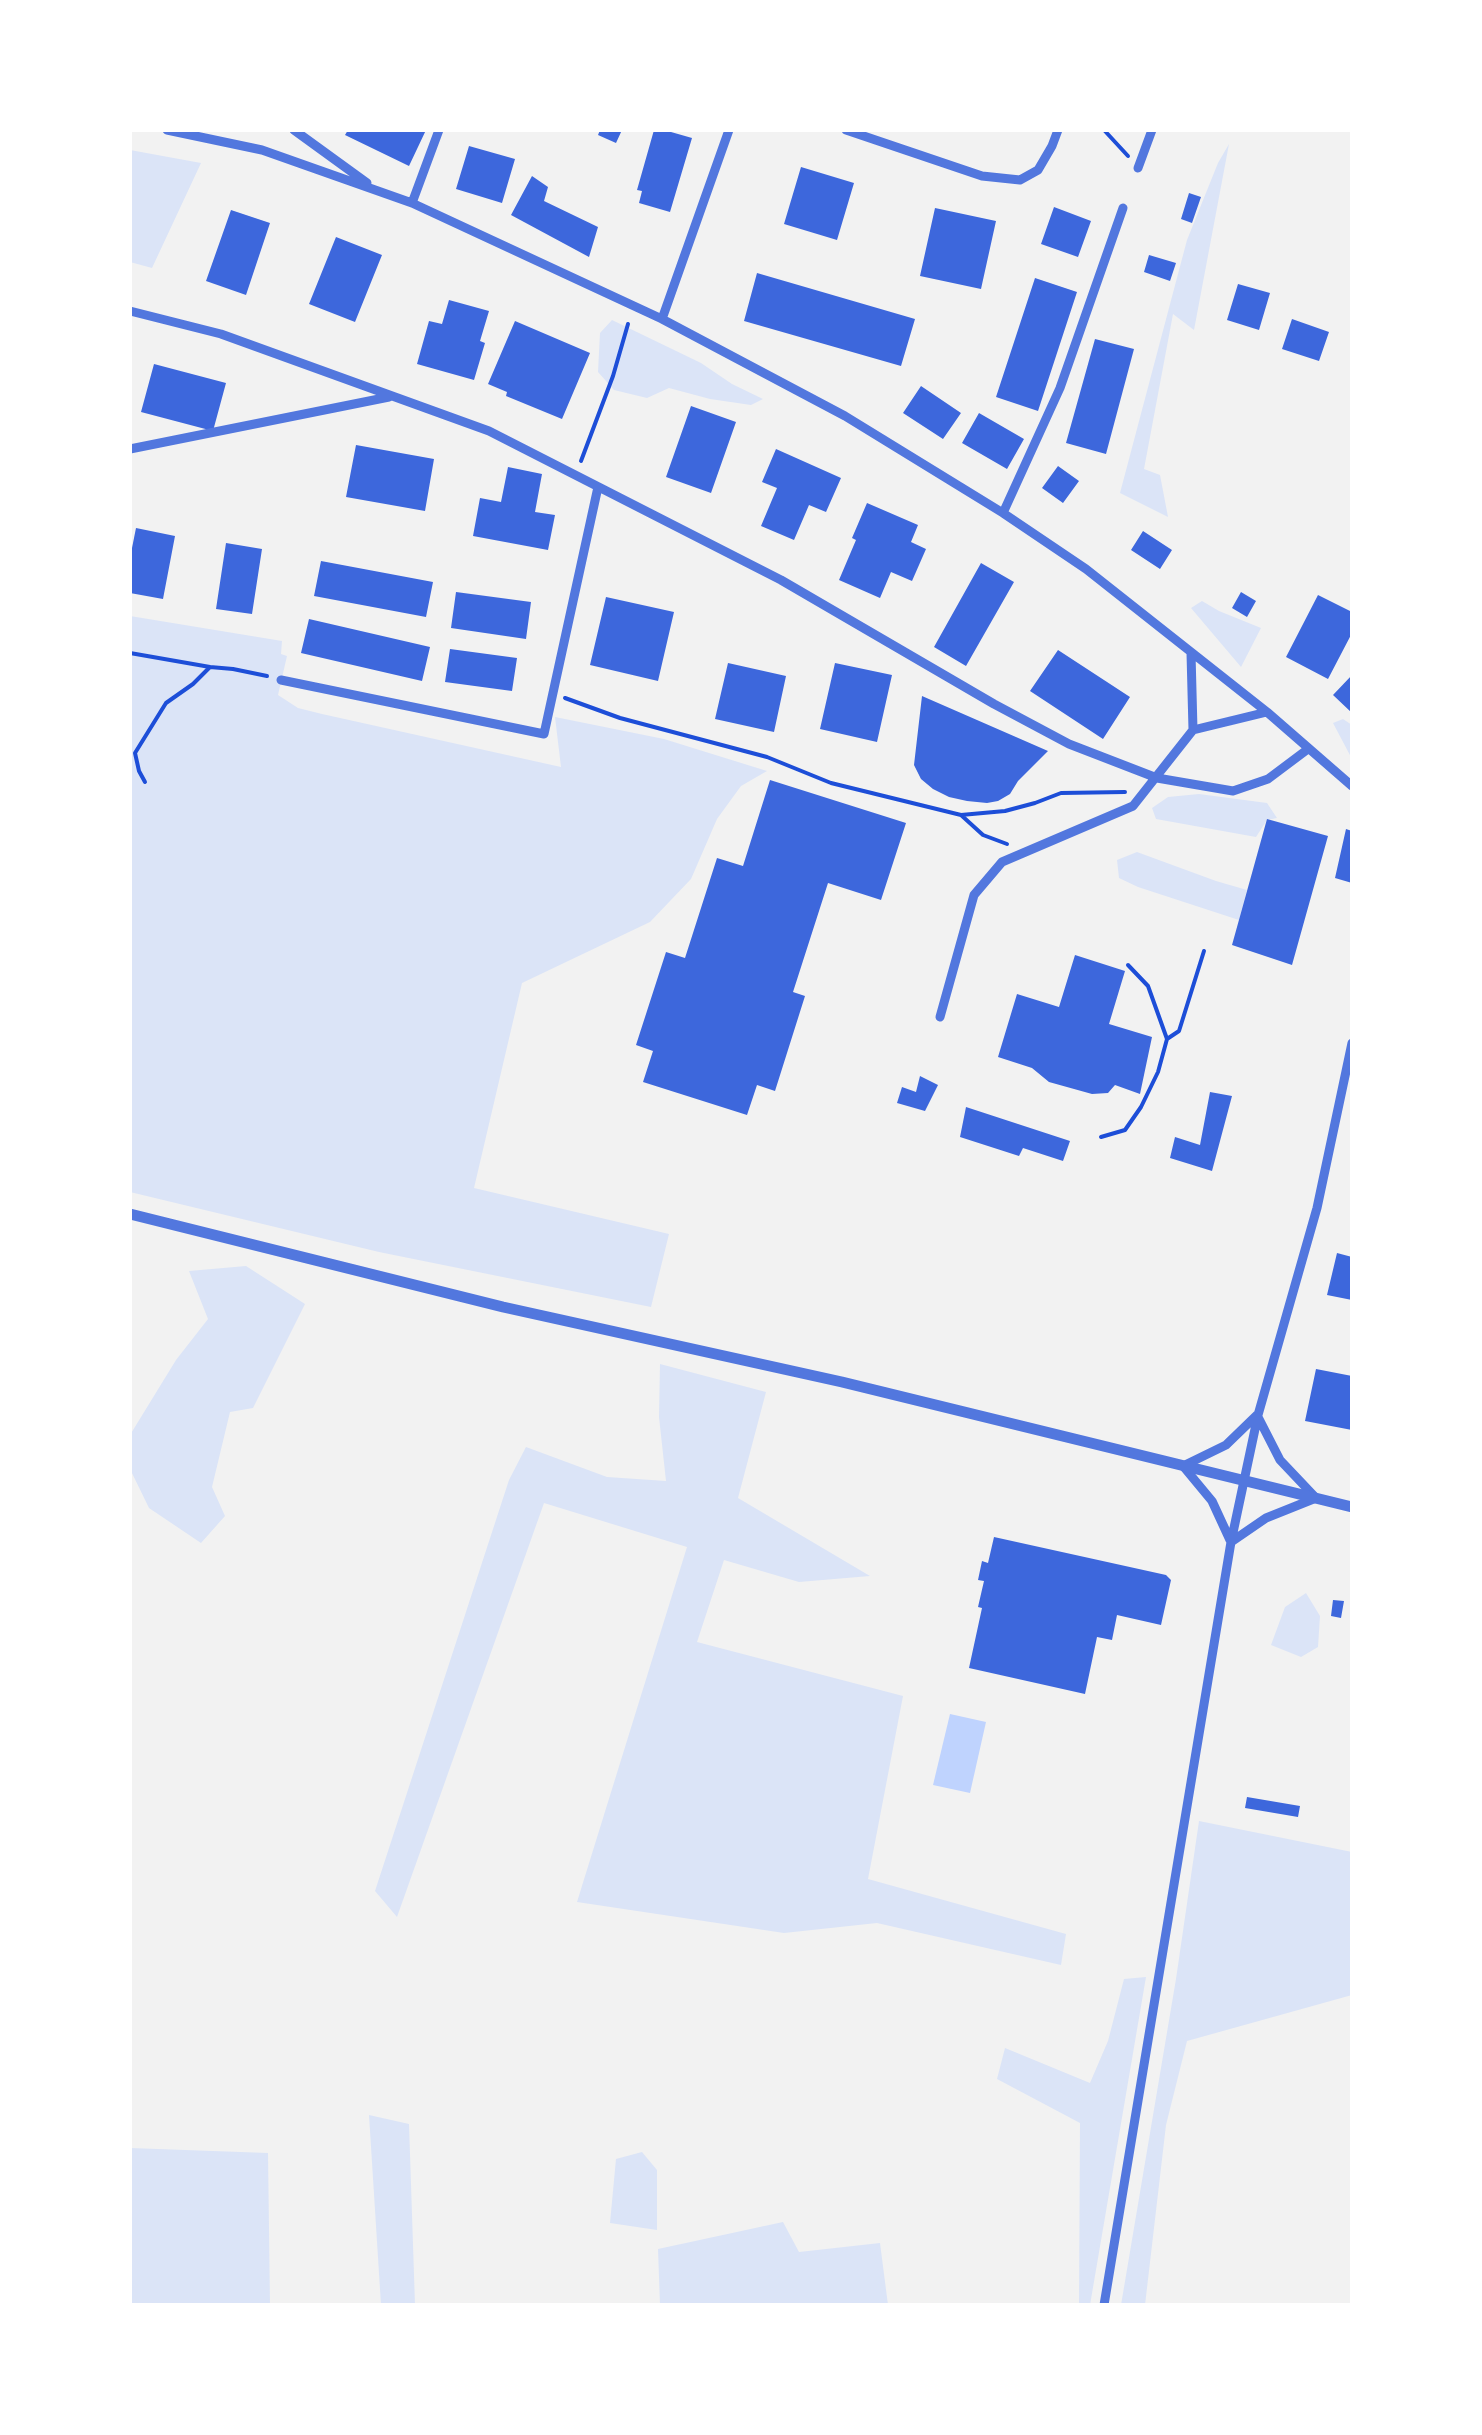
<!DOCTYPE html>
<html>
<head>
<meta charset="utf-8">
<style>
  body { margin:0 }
  #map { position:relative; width:1482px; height:2435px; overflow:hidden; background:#f2f2f2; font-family:Helvetica,sans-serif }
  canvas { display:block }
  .frame { position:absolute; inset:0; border:132px solid #fff; pointer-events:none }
</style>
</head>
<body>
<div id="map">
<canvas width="1482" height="2435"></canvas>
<div class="frame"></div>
</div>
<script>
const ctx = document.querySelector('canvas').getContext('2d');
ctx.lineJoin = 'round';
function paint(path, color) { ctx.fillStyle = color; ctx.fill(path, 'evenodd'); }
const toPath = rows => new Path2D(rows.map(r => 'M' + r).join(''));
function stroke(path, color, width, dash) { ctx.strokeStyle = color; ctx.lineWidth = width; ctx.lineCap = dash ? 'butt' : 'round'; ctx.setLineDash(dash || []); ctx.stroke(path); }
paint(toPath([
  [1229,144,1194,330,1173,314,1144,469,1160,475,1168,517,1120,493,1187,240,1218,163],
  [130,150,201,163,152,268,130,262],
  [612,320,701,363,732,384,763,399,751,405,710,399,669,388,647,398,614,390,598,372,600,333],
  [1202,601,1219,611,1261,628,1241,667,1191,608],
  [130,616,282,641,281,654,287,656,278,695,298,708,322,714,561,767,555,717,664,739,767,771,741,786,717,819,691,879,650,922,522,983,474,1188,669,1234,651,1307,379,1252,130,1192],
  [1343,719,1352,725,1352,759,1333,723],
  [1199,794,1267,803,1277,818,1267,820,1256,837,1156,819,1152,808,1168,797],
  [1137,852,1216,881,1247,890,1239,920,1138,887,1119,878,1117,860],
  [246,1266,305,1304,253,1408,230,1412,212,1487,225,1516,201,1543,149,1508,130,1469,130,1435,176,1360,208,1319,189,1271],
  [660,1364,766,1392,738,1498,870,1576,799,1582,724,1560,697,1642,903,1696,868,1879,1066,1934,1061,1965,877,1923,784,1933,577,1902,687,1547,544,1503,397,1917,375,1891,509,1480,526,1447,607,1477,666,1481,659,1417],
  [1306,1593,1320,1616,1318,1647,1301,1657,1271,1645,1285,1607],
  [1199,1821,1352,1852,1352,1995,1187,2041,1166,2125,1145,2305,1121,2305,1176,1979],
  [1146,1977,1090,2305,1079,2305,1080,2123,997,2079,1005,2048,1090,2083,1108,2041,1124,1979],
  [369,2115,409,2124,415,2305,381,2305],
  [130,2148,268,2153,270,2305,130,2305],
  [642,2152,657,2170,657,2230,610,2223,616,2159],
  [783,2222,799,2252,880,2243,888,2305,660,2305,658,2249]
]), '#dbe4f7');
paint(toPath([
  [950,1714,986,1722,970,1793,933,1785]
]), '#bfd3fe');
paint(toPath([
  [348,130,426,130,409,166,345,135],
  [600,130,622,130,616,143,598,135],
  [654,130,664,130,692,138,670,212,639,203,642,191,637,190],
  [469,146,515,159,502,203,456,189],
  [801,167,854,183,837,240,784,224],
  [532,176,548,187,544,201,598,227,589,257,511,215],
  [1189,193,1201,197,1192,223,1181,219],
  [1054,207,1091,221,1078,257,1041,244],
  [935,208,996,221,981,289,920,276],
  [231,210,270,223,246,295,206,281],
  [336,237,382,255,355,322,309,304],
  [1149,255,1176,263,1170,281,1144,272],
  [757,273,915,319,901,366,744,321],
  [1035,278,1077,292,1038,411,996,397],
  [1238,284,1270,293,1259,330,1227,320],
  [449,300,489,311,480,341,485,343,474,380,417,364,429,321,442,324],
  [1292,319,1329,332,1319,361,1282,349],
  [515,321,590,353,562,419,506,396,507,392,488,384],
  [1095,339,1134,349,1106,454,1066,443],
  [154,364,226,383,213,431,141,412],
  [921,386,961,413,943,439,903,413],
  [691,406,736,422,711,493,666,477],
  [979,413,1024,439,1007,469,962,443],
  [356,445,434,459,425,511,346,497],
  [776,449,841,478,826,512,809,505,794,540,761,526,777,488,762,482],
  [1058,466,1079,481,1063,503,1042,488],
  [508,467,542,474,535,512,555,515,548,550,473,536,480,498,501,502],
  [867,503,918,525,911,542,926,549,912,581,891,572,880,598,839,580,856,540,852,538],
  [136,528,175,536,163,599,130,593,130,558],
  [1143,531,1172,550,1160,569,1131,550],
  [226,543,262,549,252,614,216,609],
  [321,561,433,582,426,617,314,596],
  [981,563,1014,582,966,666,934,647],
  [456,592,531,602,526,639,451,628],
  [1241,592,1256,601,1247,617,1232,608],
  [1318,595,1352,612,1352,633,1328,679,1286,657],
  [606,597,674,612,658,681,590,665],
  [309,619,430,647,422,681,301,653],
  [450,649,517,658,512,691,445,682],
  [1058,650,1130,697,1103,739,1030,691],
  [728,663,786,676,774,732,715,719],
  [835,663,892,675,877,742,820,729],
  [1352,675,1352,713,1333,695],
  [922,696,1048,751,1018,781,1010,794,998,801,987,803,967,801,949,797,933,789,921,779,914,765],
  [770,780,906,823,881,900,828,883,793,992,805,996,775,1091,757,1085,747,1115,643,1082,653,1051,636,1045,666,952,685,958,717,858,743,866],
  [1267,819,1328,836,1292,965,1232,945],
  [1346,829,1352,831,1352,883,1335,878],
  [1075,955,1125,971,1109,1024,1152,1037,1140,1094,1115,1085,1108,1093,1092,1094,1049,1082,1032,1068,998,1057,1017,994,1059,1007],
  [920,1076,938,1085,925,1111,897,1103,902,1087,916,1092],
  [1210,1092,1232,1096,1212,1171,1170,1158,1175,1137,1200,1145],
  [966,1107,1070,1141,1063,1161,1023,1148,1019,1156,960,1137],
  [1337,1253,1352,1257,1352,1300,1327,1295],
  [1316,1369,1352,1376,1352,1430,1305,1421],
  [994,1537,1166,1575,1171,1580,1161,1625,1117,1615,1112,1640,1097,1637,1085,1694,969,1668,982,1608,978,1607,984,1581,978,1580,982,1561,988,1563],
  [1333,1600,1344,1601,1341,1618,1331,1616],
  [1247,1797,1300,1806,1298,1817,1245,1808]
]), '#3d67dc');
stroke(toPath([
  [1104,130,1128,156],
  [581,461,613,376,628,324],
  [130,653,210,667],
  [565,698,620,718,767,757,831,783,961,815,1005,811,1035,803,1061,793,1125,792],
  [145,782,139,771,135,753,166,703,193,684,210,667,233,669,267,676],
  [961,815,983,835,1007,844],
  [1167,1039,1179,1031,1204,951],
  [1101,1137,1125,1130,1141,1107,1158,1072,1167,1039,1148,986,1128,965]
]), '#1d4ed8', 4);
stroke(toPath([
  [167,130,262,150,412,203,662,319,845,416,1003,513,1086,569,1267,712,1352,786],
  [294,130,367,183],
  [846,130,982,176,1020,180,1038,170,1052,146,1058,130],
  [1138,168,1152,130],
  [412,203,439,130],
  [130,311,221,334,489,431,781,580,994,704,1069,744,1157,778,1233,791,1268,779,1308,749],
  [662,319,729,130],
  [130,449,389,397],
  [1003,513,1060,388,1123,208],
  [281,680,544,734,598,487],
  [1193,730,1267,712],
  [940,1017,974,895,1002,862,1133,806,1193,730,1191,653],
  [1230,1540,1212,1501,1183,1466,1226,1445,1257,1415],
  [1231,1542,1266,1518,1316,1498,1280,1460,1258,1417],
  [1104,2305,1231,1542,1258,1415,1317,1208,1352,1043]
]), '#5277de', 9);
stroke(toPath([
  [130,1214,503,1307,842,1382,1352,1507]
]), '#5277de', 11);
</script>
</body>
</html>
